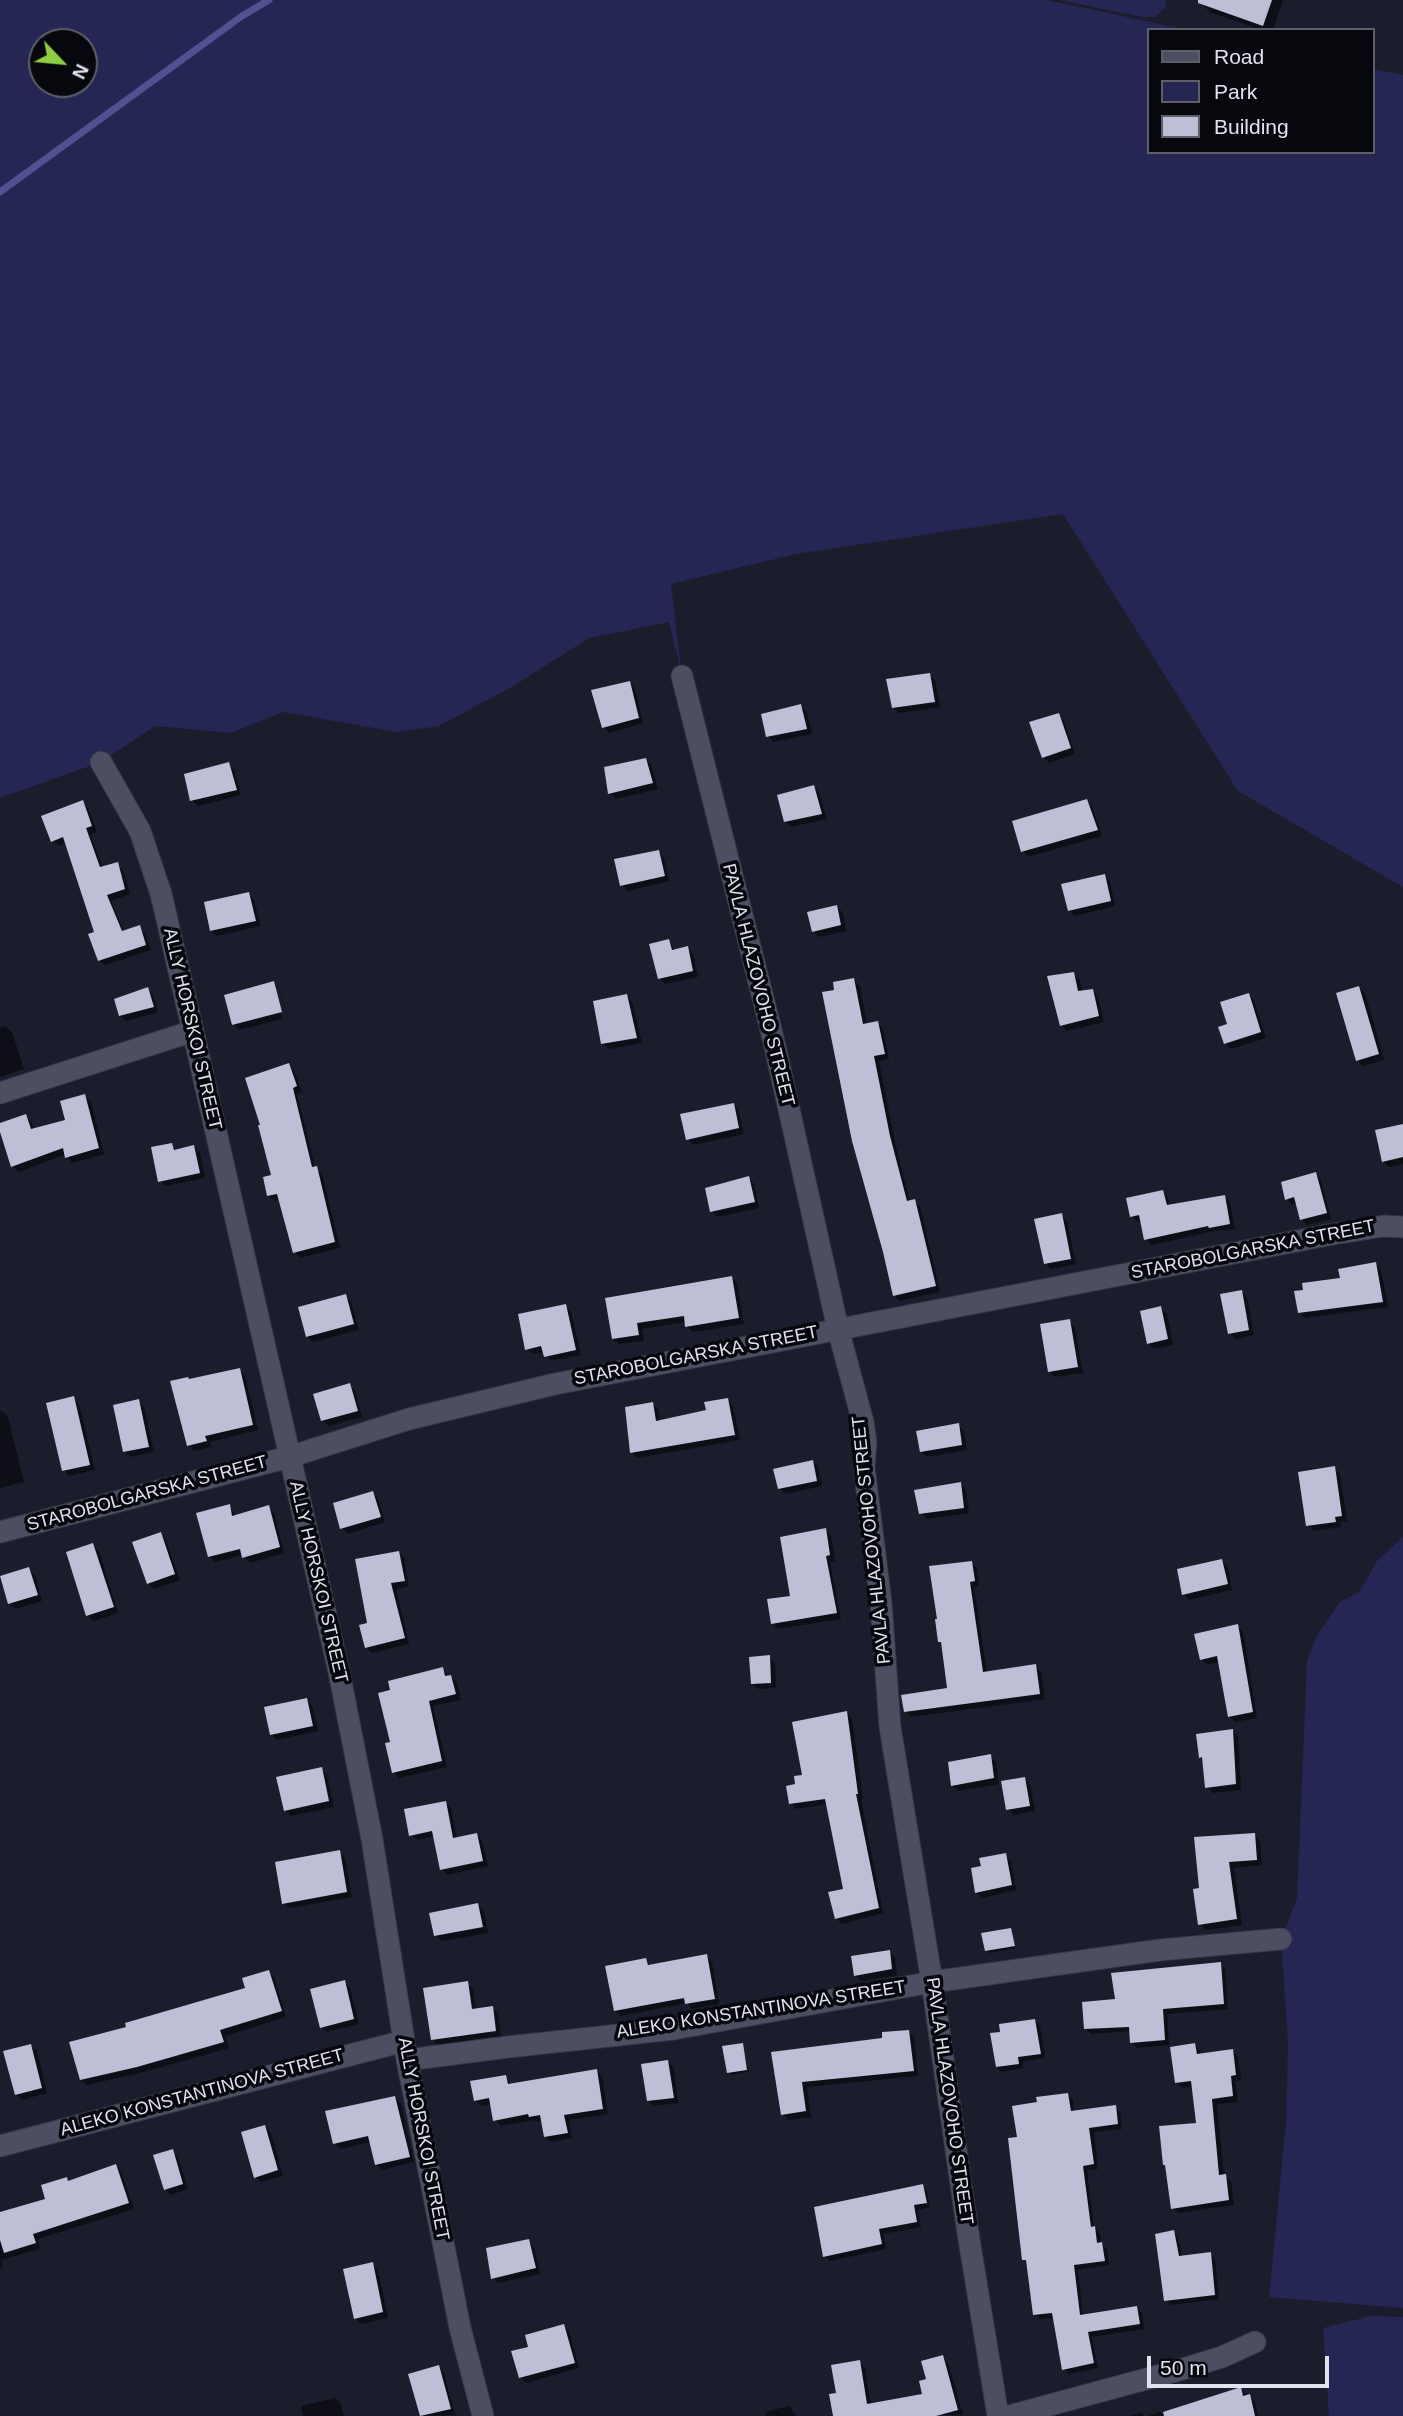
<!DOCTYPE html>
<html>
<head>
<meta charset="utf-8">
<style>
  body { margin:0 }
  #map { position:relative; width:1403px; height:2416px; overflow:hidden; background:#1b1c2c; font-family:Helvetica,sans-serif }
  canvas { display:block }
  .legend { position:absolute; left:1147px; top:28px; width:228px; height:126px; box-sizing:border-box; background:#07070e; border:2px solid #5e5f68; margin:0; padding:9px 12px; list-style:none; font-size:21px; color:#e1e2ee }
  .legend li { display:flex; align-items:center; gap:14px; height:35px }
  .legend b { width:35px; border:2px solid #5e5f68 }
  .north { position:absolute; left:28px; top:28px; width:70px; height:70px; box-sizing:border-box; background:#07070e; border:2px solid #5e5f68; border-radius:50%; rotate:116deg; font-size:19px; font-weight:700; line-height:28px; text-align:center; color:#e1e2ee }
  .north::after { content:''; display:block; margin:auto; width:24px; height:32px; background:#8fcd42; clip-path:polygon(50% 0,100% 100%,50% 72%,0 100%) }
  .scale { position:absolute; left:1147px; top:2356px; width:182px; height:32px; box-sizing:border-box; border:4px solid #e1e2ee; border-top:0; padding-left:9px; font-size:21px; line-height:24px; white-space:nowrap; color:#e1e2ee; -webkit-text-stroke:5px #07070e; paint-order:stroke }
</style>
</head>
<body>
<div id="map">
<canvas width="1403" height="2416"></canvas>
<ul class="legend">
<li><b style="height:9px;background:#4c4e61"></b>Road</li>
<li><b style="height:19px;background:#262654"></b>Park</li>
<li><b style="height:19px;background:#bcbfd5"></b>Building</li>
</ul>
<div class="north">N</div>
<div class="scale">50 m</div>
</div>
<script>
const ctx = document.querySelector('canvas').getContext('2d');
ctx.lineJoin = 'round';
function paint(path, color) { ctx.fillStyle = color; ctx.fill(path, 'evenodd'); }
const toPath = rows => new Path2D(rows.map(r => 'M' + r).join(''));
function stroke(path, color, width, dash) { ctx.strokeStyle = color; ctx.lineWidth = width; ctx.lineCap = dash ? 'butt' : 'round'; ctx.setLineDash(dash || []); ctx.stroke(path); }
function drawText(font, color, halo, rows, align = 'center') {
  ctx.font = font + ' Helvetica,sans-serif'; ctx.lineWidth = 7; ctx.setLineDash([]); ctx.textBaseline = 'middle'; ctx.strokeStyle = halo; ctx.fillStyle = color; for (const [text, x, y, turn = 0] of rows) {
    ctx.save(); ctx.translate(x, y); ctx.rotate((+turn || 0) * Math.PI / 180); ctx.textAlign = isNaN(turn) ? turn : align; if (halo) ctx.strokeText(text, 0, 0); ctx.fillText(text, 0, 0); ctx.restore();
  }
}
paint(toPath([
  [0,0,1047,0,1188,30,1149,30,1149,152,1373,152,1373,69,1403,75,1403,887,1238,791,1063,514,796,554,671,584,682,676,669,622,589,638,515,685,439,726,397,732,283,712,231,733,155,726,101,762,0,798],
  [42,42,84,42,84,84,42,84],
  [1059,0,1166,0,1165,8,1155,17,1142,17],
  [1403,1537,1403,2308,1269,2297,1286,2122,1288,2044,1281,1939,1297,1899,1307,1661,1317,1635,1340,1602,1359,1592,1377,1561],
  [1371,2316,1403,2317,1403,2416,1329,2416,1323,2328]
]), '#262654');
paint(toPath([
  [1202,0,1283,0,1273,30,1261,30,1210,12,1201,3],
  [929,675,935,680,940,707,899,713,893,707],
  [630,683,635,689,643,723,609,733,603,727],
  [801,706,807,712,812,734,774,742,768,736],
  [1058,715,1064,721,1075,754,1049,763,1044,757],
  [646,759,651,765,658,789,616,799,610,793],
  [228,764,234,770,241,795,198,806,192,800],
  [814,787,819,793,827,819,791,827,785,821],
  [1086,801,1092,807,1102,836,1028,857,1023,851],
  [82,802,88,808,97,832,90,834,103,868,117,864,123,870,130,894,111,901,124,932,139,927,145,933,151,950,105,965,99,960,96,933,66,843,59,846,53,841],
  [659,852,664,858,669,881,628,891,622,885],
  [1104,876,1110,881,1115,906,1075,916,1069,910],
  [249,894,254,900,261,926,217,936,211,931],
  [837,907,843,913,846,931,819,937,813,931],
  [669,941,676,951,688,948,693,954,698,977,665,984,659,978],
  [1074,974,1080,980,1082,992,1093,991,1098,996,1104,1022,1067,1031,1061,1025],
  [854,980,860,986,867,1025,878,1023,883,1029,889,1059,879,1061,895,1143,910,1202,914,1201,920,1206,940,1292,900,1301,894,1295],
  [274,983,279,989,287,1017,278,987,274,987,282,1019,239,1030,233,1024],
  [1359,988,1365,993,1384,1060,1363,1066,1358,1060],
  [148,989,153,995,158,1012,126,1021,120,1016],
  [1249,995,1254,1001,1266,1038,1231,1049,1225,1043,1230,1025],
  [627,996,632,1002,642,1043,609,1049,603,1044],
  [6,1026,12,1032,24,1069,0,1077,0,1028],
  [289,1065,294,1070,302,1092,297,1094,315,1167,322,1174,340,1248,300,1258,295,1252,281,1199,274,1201,268,1195],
  [85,1096,91,1102,104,1154,72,1163,66,1154,19,1172,13,1166,0,1125,25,1116,31,1121,34,1130,67,1121],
  [734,1105,739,1111,744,1134,694,1145,688,1139],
  [1403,1126,1403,1164,1389,1167,1383,1161],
  [171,1145,177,1151,194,1147,200,1153,205,1178,165,1186,160,1181],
  [1316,1174,1321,1180,1331,1219,1307,1225,1302,1219,1297,1203,1292,1205,1287,1199],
  [748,1178,754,1184,759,1208,718,1217,712,1212,707,1189],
  [1163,1192,1168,1197,1170,1206,1225,1197,1230,1202,1235,1229,1214,1231,1152,1245,1146,1239,1142,1221,1138,1222,1132,1216],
  [1061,1215,1067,1221,1076,1264,1051,1269,1046,1264],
  [1376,1264,1381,1270,1388,1307,1305,1318,1299,1312,1342,1279],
  [732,1278,737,1283,744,1324,693,1332,687,1326,686,1322,642,1329,644,1341,619,1344,613,1339,607,1299],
  [1241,1292,1247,1297,1254,1335,1235,1339,1230,1333],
  [345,1296,351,1302,359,1330,313,1342,307,1337],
  [565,1306,571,1312,581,1355,551,1361,544,1352,533,1354,527,1349],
  [1161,1308,1167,1314,1173,1345,1154,1349,1148,1343],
  [1069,1321,1075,1327,1083,1373,1055,1377,1050,1372],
  [240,1370,245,1376,258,1430,210,1442,211,1447,194,1451,188,1445,190,1381],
  [349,1385,355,1391,362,1417,328,1426,323,1420],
  [73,1398,79,1404,95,1470,69,1476,64,1470],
  [728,1400,733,1406,740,1440,637,1458,632,1453,652,1404,658,1409,660,1422,708,1411],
  [139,1401,144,1407,154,1452,130,1457,125,1451],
  [2,1411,8,1417,24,1482,0,1488,0,1412],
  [958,1425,964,1431,967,1450,927,1457,921,1452],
  [813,1462,818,1467,822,1486,785,1494,780,1488],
  [1334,1468,1340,1474,1347,1521,1340,1522,1341,1527,1314,1531,1308,1525],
  [960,1483,966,1489,969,1513,927,1519,921,1513],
  [372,1493,378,1498,385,1522,348,1534,342,1528],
  [229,1506,236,1516,269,1507,274,1513,284,1553,250,1563,243,1555,215,1562,209,1556],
  [825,1530,831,1536,835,1561,830,1562,841,1619,778,1629,773,1623,792,1597],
  [160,1534,166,1540,180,1580,154,1589,148,1583],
  [93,1545,99,1551,118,1613,93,1621,88,1615],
  [399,1553,404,1558,409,1586,396,1589,409,1644,372,1653,366,1647],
  [1222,1561,1228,1567,1232,1590,1189,1600,1183,1594],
  [971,1563,977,1568,979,1586,974,1587,987,1673,1035,1666,1041,1672,1045,1699,911,1717,905,1711,949,1689,944,1646,939,1641],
  [29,1569,35,1575,42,1601,15,1609,10,1603],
  [1237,1626,1243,1632,1257,1718,1235,1722,1229,1716,1220,1662,1207,1665,1201,1659],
  [769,1657,775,1663,776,1688,758,1689,752,1683],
  [442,1669,457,1682,461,1700,433,1706,447,1767,399,1778,394,1772,392,1691],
  [307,1700,312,1706,318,1731,277,1740,271,1734],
  [847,1713,852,1719,863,1799,861,1800,883,1913,842,1924,836,1918,845,1890,828,1804,796,1809,791,1803,797,1785],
  [1232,1731,1238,1736,1241,1790,1213,1793,1207,1787,1204,1760,1201,1757],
  [990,1756,996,1762,999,1784,959,1791,953,1786],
  [321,1769,327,1775,334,1807,291,1816,285,1810],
  [1024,1779,1030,1784,1035,1811,1014,1815,1008,1809],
  [445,1803,451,1808,457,1839,477,1835,482,1841,488,1866,447,1875,442,1869,435,1836,417,1840,411,1835],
  [1254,1835,1260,1841,1262,1865,1234,1868,1242,1925,1206,1930,1200,1924,1201,1890],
  [339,1852,345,1858,352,1897,290,1908,284,1903],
  [1005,1855,1011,1861,1016,1890,982,1898,976,1892],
  [478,1905,484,1911,488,1933,441,1941,435,1935],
  [1010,1929,1017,1948,989,1953,987,1951],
  [889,1952,895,1957,897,1975,861,1981,855,1975],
  [706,1956,712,1962,719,2004,692,2009,687,2003,621,2016,615,2010,646,1960,651,1966],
  [1220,1964,1225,1969,1228,2009,1167,2014,1169,2045,1137,2048,1132,2043,1131,2031,1091,2034,1086,2029,1117,2000],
  [268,1972,274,1977,286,2017,225,2036,229,2048,144,2072,87,2085,81,2080,128,2028,247,1989],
  [344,1982,350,1988,359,2024,327,2032,321,2027],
  [467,1983,473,1989,476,2010,492,2008,498,2013,501,2036,438,2045,433,2040],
  [1035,2021,1040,2026,1045,2058,1022,2062,1024,2068,1002,2072,997,2067],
  [908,2031,914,2037,918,2076,807,2087,811,2117,789,2120,783,2114,773,2054,884,2040],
  [742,2045,749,2072,731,2075,729,2072],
  [1195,2045,1200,2051,1201,2055,1232,2051,1238,2057,1241,2080,1235,2081,1238,2102,1217,2104,1224,2176,1231,2182,1234,2205,1179,2213,1173,2208,1197,2124,1193,2086,1182,2088,1176,2082],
  [31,2046,37,2051,47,2093,22,2100,16,2094],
  [668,2062,674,2068,678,2103,654,2106,648,2101],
  [596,2071,602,2076,608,2114,569,2120,572,2138,551,2142,545,2136,542,2121,536,2122,534,2120,501,2126,495,2120,492,2104,481,2106,475,2100,506,2077,512,2086],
  [1068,2095,1073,2100,1074,2113,1115,2107,1120,2112,1122,2129,1094,2132,1098,2169,1087,2170,1094,2228,1100,2233,1101,2244,1107,2249,1109,2265,1078,2270,1083,2316,1137,2308,1142,2313,1144,2329,1092,2337,1098,2368,1069,2374,1064,2369,1054,2318,1040,2319,1035,2314,1029,2264,1024,2259,1019,2139,1039,2103],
  [395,2098,401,2104,414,2162,382,2170,377,2164,372,2142,340,2149,335,2143],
  [265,2127,271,2133,283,2176,261,2182,256,2177],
  [172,2151,178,2157,188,2189,171,2195,165,2189],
  [116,2166,121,2172,134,2209,38,2239,40,2249,1,2260,3,2268,0,2269,0,2214,47,2200,66,2179,70,2182],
  [922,2186,927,2191,930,2207,918,2210,921,2227,883,2234,886,2249,830,2261,825,2257],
  [1173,2232,1178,2237,1182,2257,1210,2254,1215,2259,1219,2299,1171,2305,1166,2300],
  [528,2241,534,2247,540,2274,498,2283,493,2278],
  [372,2264,378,2270,388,2318,361,2324,356,2318],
  [564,2326,569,2331,579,2368,526,2383,520,2377,531,2348],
  [942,2357,948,2363,963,2415,838,2416,838,2394,859,2362,865,2368,871,2406,925,2396,928,2381],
  [439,2367,444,2373,455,2415,422,2416],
  [1241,2389,1255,2402,1258,2416,1148,2416,1160,2412,1162,2414],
  [335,2398,341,2404,344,2416,303,2416,301,2406],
  [789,2406,796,2416,766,2416,765,2412],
  [1141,2412,1144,2416,1131,2416]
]), '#0007');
stroke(toPath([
  [0,192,242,16,269,0]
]), '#505292', 7);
paint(toPath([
  [1198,0,1272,0,1263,26,1198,3],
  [930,673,935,702,892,708,886,679],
  [630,681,639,718,602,728,591,690],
  [801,704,807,729,766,737,761,714],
  [1059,713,1071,748,1042,758,1029,722],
  [646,758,653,783,608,794,604,767],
  [229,762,237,790,190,801,184,774],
  [814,785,822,814,784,822,777,795],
  [1087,799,1098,830,1021,852,1012,821],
  [83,800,92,826,86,828,100,867,118,862,125,889,107,895,122,931,140,925,146,945,98,961,88,934,94,932,63,837,51,842,41,816],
  [659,850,665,876,620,886,614,859],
  [1105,874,1111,901,1068,911,1061,884],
  [249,892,256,921,210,931,204,902],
  [837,905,841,925,812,932,807,912],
  [669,939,672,950,688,946,693,971,658,979,649,944],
  [1074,972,1078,991,1093,989,1099,1016,1060,1026,1047,976],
  [854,978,863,1024,878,1021,885,1054,874,1056,890,1136,907,1201,915,1199,936,1286,893,1296,883,1252,852,1141,822,992,834,990,833,982],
  [274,981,282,1012,232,1025,224,995],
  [1359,986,1379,1054,1356,1061,1336,993],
  [148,987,154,1007,119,1016,114,999],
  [1249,993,1261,1032,1224,1044,1218,1027,1227,1024,1220,1002],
  [627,994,637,1038,601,1044,593,1001],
  [289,1063,297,1086,293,1088,312,1167,317,1166,335,1242,293,1253,277,1194,267,1196,263,1177,271,1175,258,1125,260,1125,245,1078],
  [85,1094,99,1148,65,1158,63,1148,11,1167,0,1132,0,1123,26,1114,31,1129,65,1120,60,1101],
  [734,1103,739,1128,686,1140,680,1114],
  [1403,1124,1403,1157,1382,1162,1375,1130],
  [172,1143,174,1150,194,1145,200,1173,158,1182,151,1147],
  [1316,1172,1327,1213,1300,1220,1294,1197,1285,1200,1281,1182],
  [749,1176,755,1202,710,1212,705,1188],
  [1163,1190,1167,1205,1225,1195,1230,1224,1209,1228,1208,1226,1144,1240,1139,1215,1130,1217,1126,1198],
  [1062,1213,1071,1259,1044,1264,1034,1219],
  [1376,1262,1383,1302,1298,1313,1294,1291,1303,1290,1302,1283,1340,1278,1338,1269],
  [732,1276,739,1318,685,1327,684,1316,637,1323,639,1335,612,1339,605,1298],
  [1242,1290,1249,1330,1228,1334,1220,1294],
  [346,1294,354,1324,306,1337,298,1307],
  [566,1304,576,1350,544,1357,541,1346,525,1350,518,1314],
  [1161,1306,1168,1339,1147,1344,1140,1311],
  [1070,1319,1078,1367,1048,1372,1040,1324],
  [240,1368,253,1425,205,1436,207,1441,187,1446,170,1381,188,1377,189,1379],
  [350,1383,358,1411,321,1421,313,1394],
  [74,1396,90,1465,62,1471,46,1403],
  [728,1398,735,1435,630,1453,625,1407,653,1402,656,1421,706,1410,704,1402],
  [139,1399,149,1447,123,1452,113,1405],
  [959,1423,962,1445,920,1452,916,1431],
  [813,1460,817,1481,778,1489,773,1469],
  [1335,1466,1342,1516,1335,1517,1336,1522,1306,1526,1298,1472],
  [961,1482,964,1508,919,1514,914,1490],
  [373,1491,381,1517,340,1529,333,1503],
  [230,1504,232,1516,269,1505,280,1547,242,1558,240,1549,208,1557,196,1513],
  [826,1528,830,1555,826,1556,837,1613,771,1624,767,1599,790,1596,780,1537],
  [161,1532,175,1574,147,1584,132,1542],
  [93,1543,114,1607,86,1616,66,1552],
  [399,1551,405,1581,391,1583,405,1638,365,1648,359,1625,367,1623,355,1559],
  [1222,1559,1228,1584,1182,1595,1177,1569],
  [972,1561,975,1581,970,1582,983,1672,1036,1664,1040,1694,904,1712,901,1695,947,1688,941,1642,938,1642,935,1619,937,1619,929,1566],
  [29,1567,38,1595,8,1604,0,1576],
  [1238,1624,1253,1712,1228,1717,1217,1656,1200,1660,1194,1634],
  [770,1655,771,1683,751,1684,749,1657],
  [443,1667,445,1676,451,1675,456,1694,429,1701,442,1761,392,1773,385,1743,390,1742,378,1693,390,1690,388,1681],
  [307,1698,313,1726,270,1735,264,1707],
  [847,1711,858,1794,856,1794,879,1908,835,1919,828,1892,843,1889,825,1799,789,1804,786,1786,795,1784,794,1776,802,1775,792,1722],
  [1233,1729,1236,1784,1205,1788,1202,1757,1199,1758,1196,1734],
  [991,1754,994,1778,951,1786,948,1762],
  [322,1767,329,1801,284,1811,276,1777],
  [1025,1777,1030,1806,1006,1810,1001,1781],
  [446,1801,453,1838,477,1833,483,1861,440,1870,432,1831,409,1836,404,1809],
  [1255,1833,1257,1860,1229,1862,1237,1919,1198,1925,1193,1889,1199,1888,1194,1837],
  [340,1850,347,1892,282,1904,275,1862],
  [1006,1853,1012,1885,975,1893,971,1868,981,1866,979,1858],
  [478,1903,483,1927,434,1936,429,1913],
  [1011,1928,1015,1946,985,1951,981,1933],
  [890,1950,892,1969,854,1976,851,1956],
  [707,1954,715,1999,685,2004,684,1998,614,2011,605,1966,646,1958,648,1965],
  [1221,1962,1224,2004,1163,2009,1165,2040,1130,2043,1129,2027,1084,2029,1082,2002,1115,1999,1111,1973],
  [269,1970,282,2011,220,2030,224,2042,137,2067,80,2080,69,2042,126,2027,125,2023,245,1988,242,1978],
  [345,1980,354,2019,320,2028,310,1989],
  [468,1981,472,2009,493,2006,496,2031,431,2040,423,1988],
  [1035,2019,1041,2054,1018,2057,1019,2064,996,2067,990,2033,1000,2032,999,2024],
  [909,2030,914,2071,802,2082,806,2111,781,2115,771,2052,882,2038,882,2032],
  [743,2043,747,2070,727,2073,722,2046],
  [1195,2043,1197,2054,1233,2049,1236,2075,1231,2076,1233,2096,1212,2099,1219,2175,1226,2174,1229,2200,1171,2209,1165,2165,1163,2165,1159,2126,1196,2123,1191,2081,1175,2083,1170,2047],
  [31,2044,42,2088,15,2095,3,2051],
  [668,2060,674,2098,647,2101,641,2064],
  [597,2069,603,2109,564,2115,568,2133,544,2137,540,2115,529,2117,528,2114,493,2121,489,2098,474,2101,470,2081,506,2075,508,2084],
  [1068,2093,1071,2111,1116,2105,1118,2124,1089,2128,1094,2164,1083,2166,1091,2227,1095,2226,1097,2243,1102,2242,1105,2261,1074,2265,1080,2315,1137,2306,1140,2324,1088,2332,1094,2363,1062,2370,1052,2313,1033,2315,1026,2260,1022,2260,1008,2138,1017,2137,1012,2106,1037,2102,1036,2097],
  [395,2096,410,2157,375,2165,368,2136,333,2144,325,2111],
  [265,2125,278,2170,254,2178,241,2132],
  [173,2149,183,2184,164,2190,153,2155],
  [116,2164,129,2203,33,2234,36,2243,4,2253,0,2240,0,2212,45,2199,41,2185,67,2177,68,2181],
  [923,2184,927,2203,914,2205,917,2222,879,2229,882,2244,823,2257,814,2207],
  [1174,2230,1179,2256,1211,2252,1215,2295,1164,2301,1155,2234],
  [529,2239,536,2268,491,2279,486,2248],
  [373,2262,383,2312,354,2319,343,2269],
  [564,2324,575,2363,519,2378,511,2351,528,2347,525,2335],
  [943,2355,958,2410,936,2416,833,2416,829,2394,836,2393,831,2365,860,2360,867,2404,922,2394,919,2381,926,2379,921,2361],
  [439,2365,451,2409,420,2416,408,2374],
  [1241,2387,1243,2396,1250,2394,1255,2416,1164,2416,1163,2412]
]), '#bcbfd5');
const minor = toPath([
  [682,676,774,1042,838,1329,863,1422,866,1442,864,1467,881,1603,890,1727,932,1982,968,2233,998,2416],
  [101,762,140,831,161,894,193,1031,339,1672,372,1839,407,2060,460,2328,483,2416],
  [0,1093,193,1031],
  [0,1532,289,1457,409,1419,555,1384,1333,1234,1384,1226,1403,1227],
  [407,2060,508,2047,674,2029,932,1982,1160,1950,1281,1939],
  [0,2146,404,2041],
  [1009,2416,1176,2371,1222,2357,1255,2342]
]);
stroke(minor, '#363644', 23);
stroke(minor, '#4c4e61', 21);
drawText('18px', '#e1e2ee', '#07070e', [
  ["PAVLA HLAZOVOHO STREET",758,985,76],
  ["ALLY HORSKOI STREET",192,1029,77],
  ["STAROBOLGARSKA STREET",1253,1250,-11],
  ["STAROBOLGARSKA STREET",696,1356,-11],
  ["STAROBOLGARSKA STREET",147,1494,-15],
  ["PAVLA HLAZOVOHO STREET",872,1540,-96],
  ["ALLY HORSKOI STREET",318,1582,77],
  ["ALEKO KONSTANTINOVA STREET",761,2010,-9],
  ["ALEKO KONSTANTINOVA STREET",202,2093,-15],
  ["PAVLA HLAZOVOHO STREET",949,2101,82],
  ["ALLY HORSKOI STREET",423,2139,79]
]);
</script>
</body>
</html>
